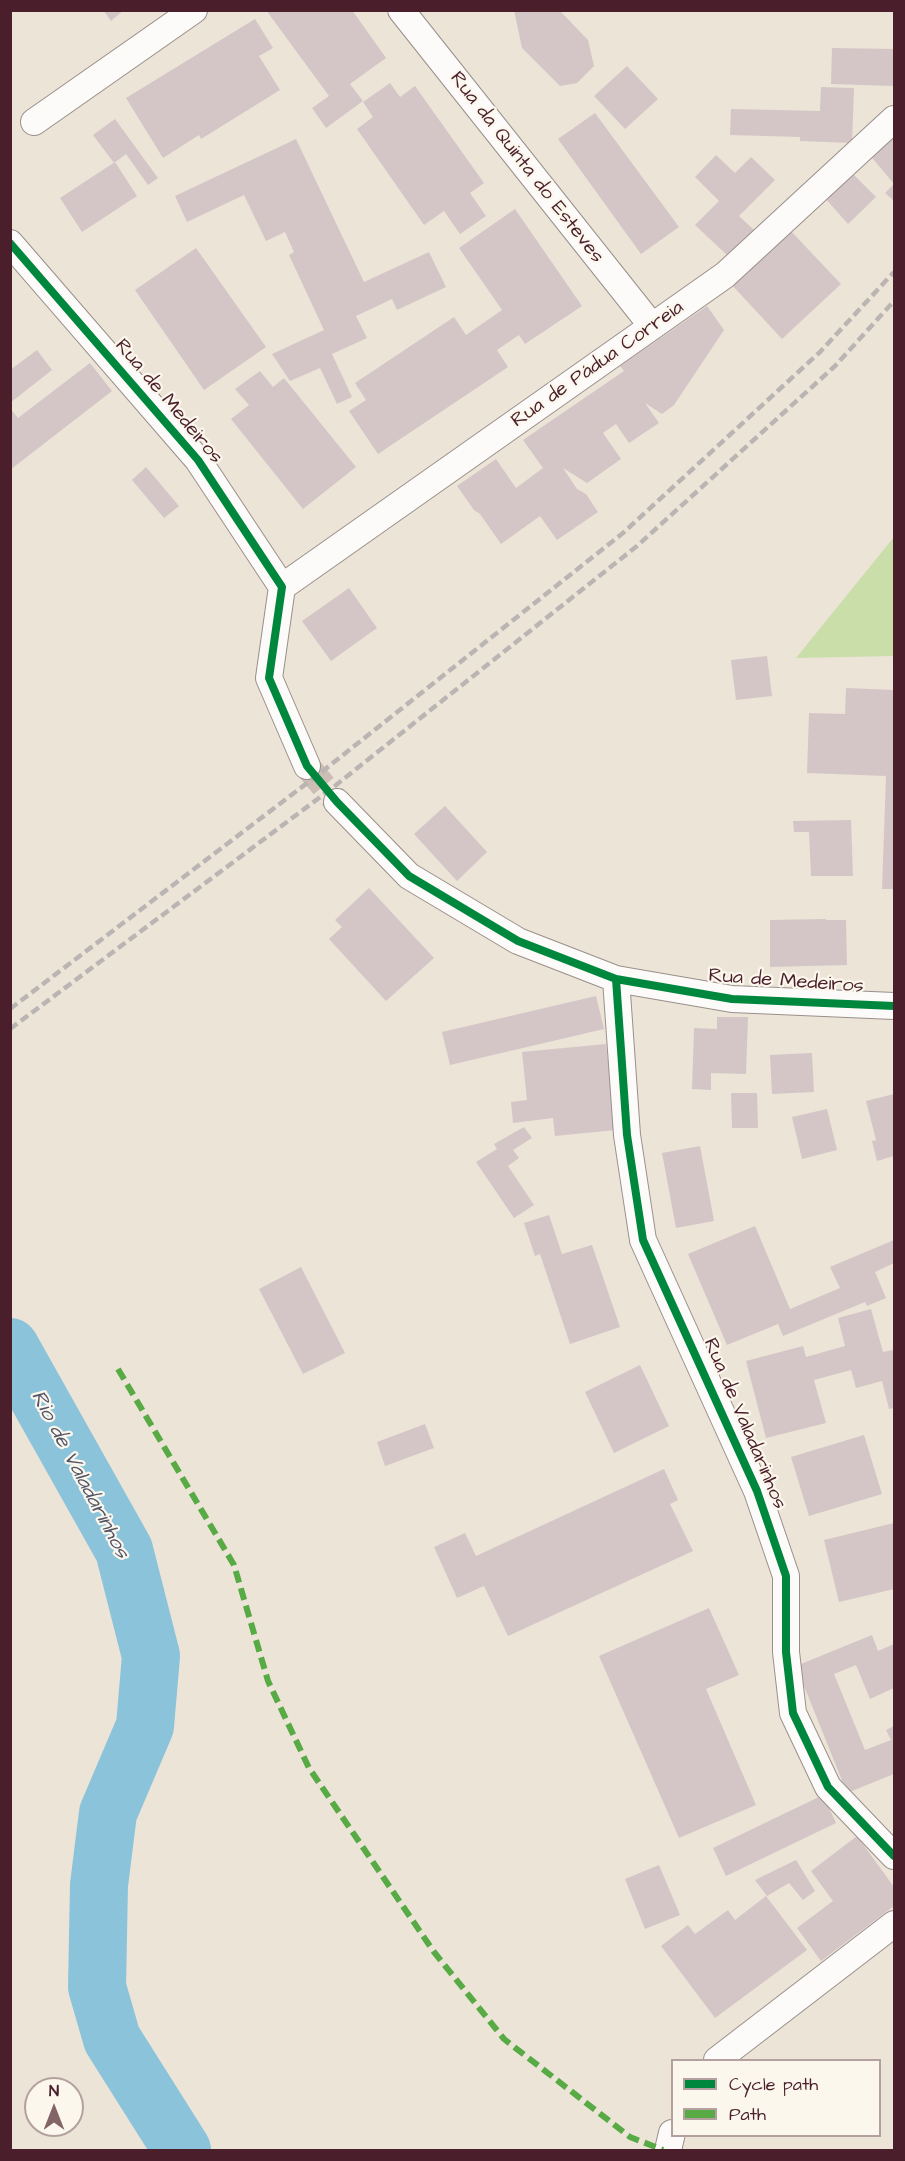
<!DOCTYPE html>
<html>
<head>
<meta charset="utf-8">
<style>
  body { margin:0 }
  #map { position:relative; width:905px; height:2161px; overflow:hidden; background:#ece4d7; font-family:"Architects Daughter",sans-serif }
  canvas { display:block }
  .frame { position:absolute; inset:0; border:12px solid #4a1f2b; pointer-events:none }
  .legend { position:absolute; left:671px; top:2059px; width:210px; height:78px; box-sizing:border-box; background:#fbf7ec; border:2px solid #b4a19f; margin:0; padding:8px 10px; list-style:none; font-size:18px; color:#4a1f2b }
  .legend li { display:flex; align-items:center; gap:12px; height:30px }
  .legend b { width:30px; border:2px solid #b4a19f }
  .north { position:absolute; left:24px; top:2077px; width:60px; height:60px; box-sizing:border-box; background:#fbf7ec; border:2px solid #b4a19f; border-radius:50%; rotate:0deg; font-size:16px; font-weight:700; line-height:24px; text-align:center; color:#4a1f2b }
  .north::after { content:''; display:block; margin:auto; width:21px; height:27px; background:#836467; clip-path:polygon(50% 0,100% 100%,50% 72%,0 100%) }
</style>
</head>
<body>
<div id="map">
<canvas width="905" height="2161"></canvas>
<div class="frame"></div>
<ul class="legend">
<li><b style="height:8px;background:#00873e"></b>Cycle path</li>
<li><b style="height:8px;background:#57aa44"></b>Path</li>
</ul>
<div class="north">N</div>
</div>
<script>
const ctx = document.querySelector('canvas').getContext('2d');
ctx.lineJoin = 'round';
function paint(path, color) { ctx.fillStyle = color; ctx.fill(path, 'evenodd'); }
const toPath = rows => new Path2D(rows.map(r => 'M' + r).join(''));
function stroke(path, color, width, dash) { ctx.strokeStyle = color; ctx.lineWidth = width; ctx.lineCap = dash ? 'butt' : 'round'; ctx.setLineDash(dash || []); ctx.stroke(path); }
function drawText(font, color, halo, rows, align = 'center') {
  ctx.font = font + ' "Architects Daughter",sans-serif'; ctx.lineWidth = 4.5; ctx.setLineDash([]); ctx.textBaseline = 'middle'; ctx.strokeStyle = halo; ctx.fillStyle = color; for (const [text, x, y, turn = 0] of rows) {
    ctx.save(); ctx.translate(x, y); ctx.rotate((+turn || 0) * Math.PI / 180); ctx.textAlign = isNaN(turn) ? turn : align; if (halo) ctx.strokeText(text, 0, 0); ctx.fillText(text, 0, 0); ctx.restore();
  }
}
paint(toPath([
  [894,537,894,656,796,658]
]), '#cadeaa');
stroke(toPath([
  [10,1347,124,1550,151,1656,145,1726,108,1813,99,1885,97,1987,112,2039,182,2150]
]), '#8bc3db', 58);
paint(toPath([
  [103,10,124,10,111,21],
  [266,10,352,10,386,58,350,84,363,101,326,128,312,108,329,96],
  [514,10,559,10,588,40,594,66,577,83,560,86,522,48],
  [255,19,273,48,259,56,280,90,201,139,199,135,163,158,126,98],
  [832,48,894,49,894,86,831,84],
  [627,66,658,99,625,129,594,96],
  [390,83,400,97,415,86,484,183,470,193,486,216,460,234,444,211,424,225,357,129,373,117,363,102],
  [821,87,854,88,852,143,800,141,800,137,730,135,731,109,820,111],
  [595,113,679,227,641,254,558,139],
  [115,119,158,178,148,185,126,154,114,163,93,135],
  [894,130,894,201,885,193,894,184,868,153],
  [296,139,364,282,429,252,446,287,397,310,392,299,356,316,367,338,332,354,352,397,337,404,320,368,290,381,272,354,324,330,289,255,294,252,285,232,266,241,244,195,187,222,175,196],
  [716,155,735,173,751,157,775,180,739,216,754,230,728,256,695,225,719,201,695,177],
  [115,162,137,196,82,232,60,198],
  [851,172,876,197,848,224,824,197],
  [515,209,582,306,525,344,519,335,497,350,508,367,378,454,349,411,366,400,355,383,454,317,466,335,502,310,459,248],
  [789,229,841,284,782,339,731,284],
  [196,248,266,347,204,390,135,290],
  [707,306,724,330,674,405,662,414,645,403,659,423,629,443,616,424,603,433,621,459,587,483,563,468,577,489,586,494,598,512,557,540,540,516,501,544,480,514,474,510,457,486,496,459,516,488,543,468,523,440,624,371,620,366],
  [37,350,52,370,10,403,10,370],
  [90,363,112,391,10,470,10,408,18,418],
  [260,371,273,387,284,378,356,467,303,509,231,419,249,405,235,389],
  [146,467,179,506,164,518,132,480],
  [349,588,377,628,331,661,302,621],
  [767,656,772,696,736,700,731,660],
  [846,688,894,690,894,889,882,889,886,776,807,773,809,713,845,714],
  [445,806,487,852,457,881,414,834],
  [851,820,853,876,811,876,809,832,794,832,793,821],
  [369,888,434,958,386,1001,329,939,342,927,335,920],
  [826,919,826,920,846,920,847,965,770,967,770,920],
  [596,996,604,1029,450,1065,442,1032],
  [717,1017,748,1017,746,1074,711,1073,711,1090,692,1089,694,1028,717,1029],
  [606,1044,616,1130,555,1136,553,1118,513,1123,511,1102,527,1100,522,1052],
  [812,1053,814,1092,772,1094,770,1055],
  [731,1093,757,1093,758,1128,732,1128],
  [894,1094,894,1156,877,1161,872,1141,876,1140,866,1101],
  [827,1109,837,1150,802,1159,792,1117],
  [524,1127,532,1138,513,1150,519,1158,508,1166,534,1205,514,1218,476,1162,497,1149,494,1144],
  [700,1146,714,1221,676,1228,662,1153],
  [549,1215,562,1254,592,1245,620,1327,570,1344,540,1254,535,1256,524,1223],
  [755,1226,790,1309,840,1288,830,1267,894,1240,894,1263,875,1272,886,1298,867,1306,865,1302,783,1336,778,1324,727,1345,688,1254],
  [301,1267,345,1353,303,1374,259,1289],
  [871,1309,883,1352,893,1350,894,1353,894,1408,889,1409,882,1381,856,1388,851,1370,814,1380,826,1423,766,1438,746,1361,803,1346,806,1357,845,1346,838,1318],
  [640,1365,669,1426,614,1453,585,1392],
  [425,1424,434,1448,385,1466,377,1442],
  [864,1435,882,1494,809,1516,791,1457],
  [664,1469,678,1500,670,1504,693,1551,508,1636,484,1586,457,1598,434,1547,465,1533,476,1556],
  [894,1523,894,1589,839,1602,824,1540],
  [709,1608,739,1675,706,1689,756,1805,679,1838,599,1656],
  [872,1635,878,1651,894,1644,894,1688,870,1699,856,1665,834,1674,865,1750,891,1740,886,1730,894,1726,894,1774,847,1793,796,1666],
  [823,1795,836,1823,726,1876,713,1848],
  [857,1836,894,1887,894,1906,821,1961,797,1928,833,1901,811,1871],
  [796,1860,815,1891,803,1900,789,1883,767,1896,755,1880],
  [659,1865,680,1915,645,1929,625,1879],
  [766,1896,807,1950,715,2018,661,1946,688,1925,695,1934,728,1910,735,1920]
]), '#d4c6c7');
stroke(toPath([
  [307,766,337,802]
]), '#ccbdb5', 26, [26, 13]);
const minor = toPath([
  [401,10,652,326],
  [34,122,194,10],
  [10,243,198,460,282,587,269,678,307,766],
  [282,587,725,275,894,119],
  [337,802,409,876,518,941,616,979,732,999,894,1006],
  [616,979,627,1135,643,1240,757,1491,786,1576,786,1652,793,1713,828,1787,894,1856],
  [717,2060,894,1924],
  [668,2150,672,2133]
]);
stroke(minor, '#9a8f8b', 28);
stroke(minor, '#fcfbf9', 26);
stroke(toPath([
  [10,1009,319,774,623,533,820,352,894,272],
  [10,1029,331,789,637,546,835,366,894,301]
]), '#bab4b3', 4.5, [9, 4.5]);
stroke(toPath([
  [118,1369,234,1565,268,1681,309,1768,434,1952,504,2039,630,2137,663,2150]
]), '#57aa44', 6, [12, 6]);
stroke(toPath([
  [10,243,198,460,282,587,269,678,307,766,337,802,409,876,518,941,616,979,732,999,894,1006],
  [616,979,627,1135,643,1240,757,1491,786,1576,786,1652,793,1713,828,1787,894,1856]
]), '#00873e', 8);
drawText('20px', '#4a1f2b', '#fbf7ec', [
  ["Rua da Quinta do Esteves",526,168,52],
  ["Rua de Pádua Correia",598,365,-35],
  ["Rua de Medeiros",168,402,50],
  ["Rua de Medeiros",786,982,4],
  ["Rua de Valadarinhos",744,1424,67]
]);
drawText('italic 21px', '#525469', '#fbf7ec', [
  ["Rio de Valadarinhos",79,1475,62]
]);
</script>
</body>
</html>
